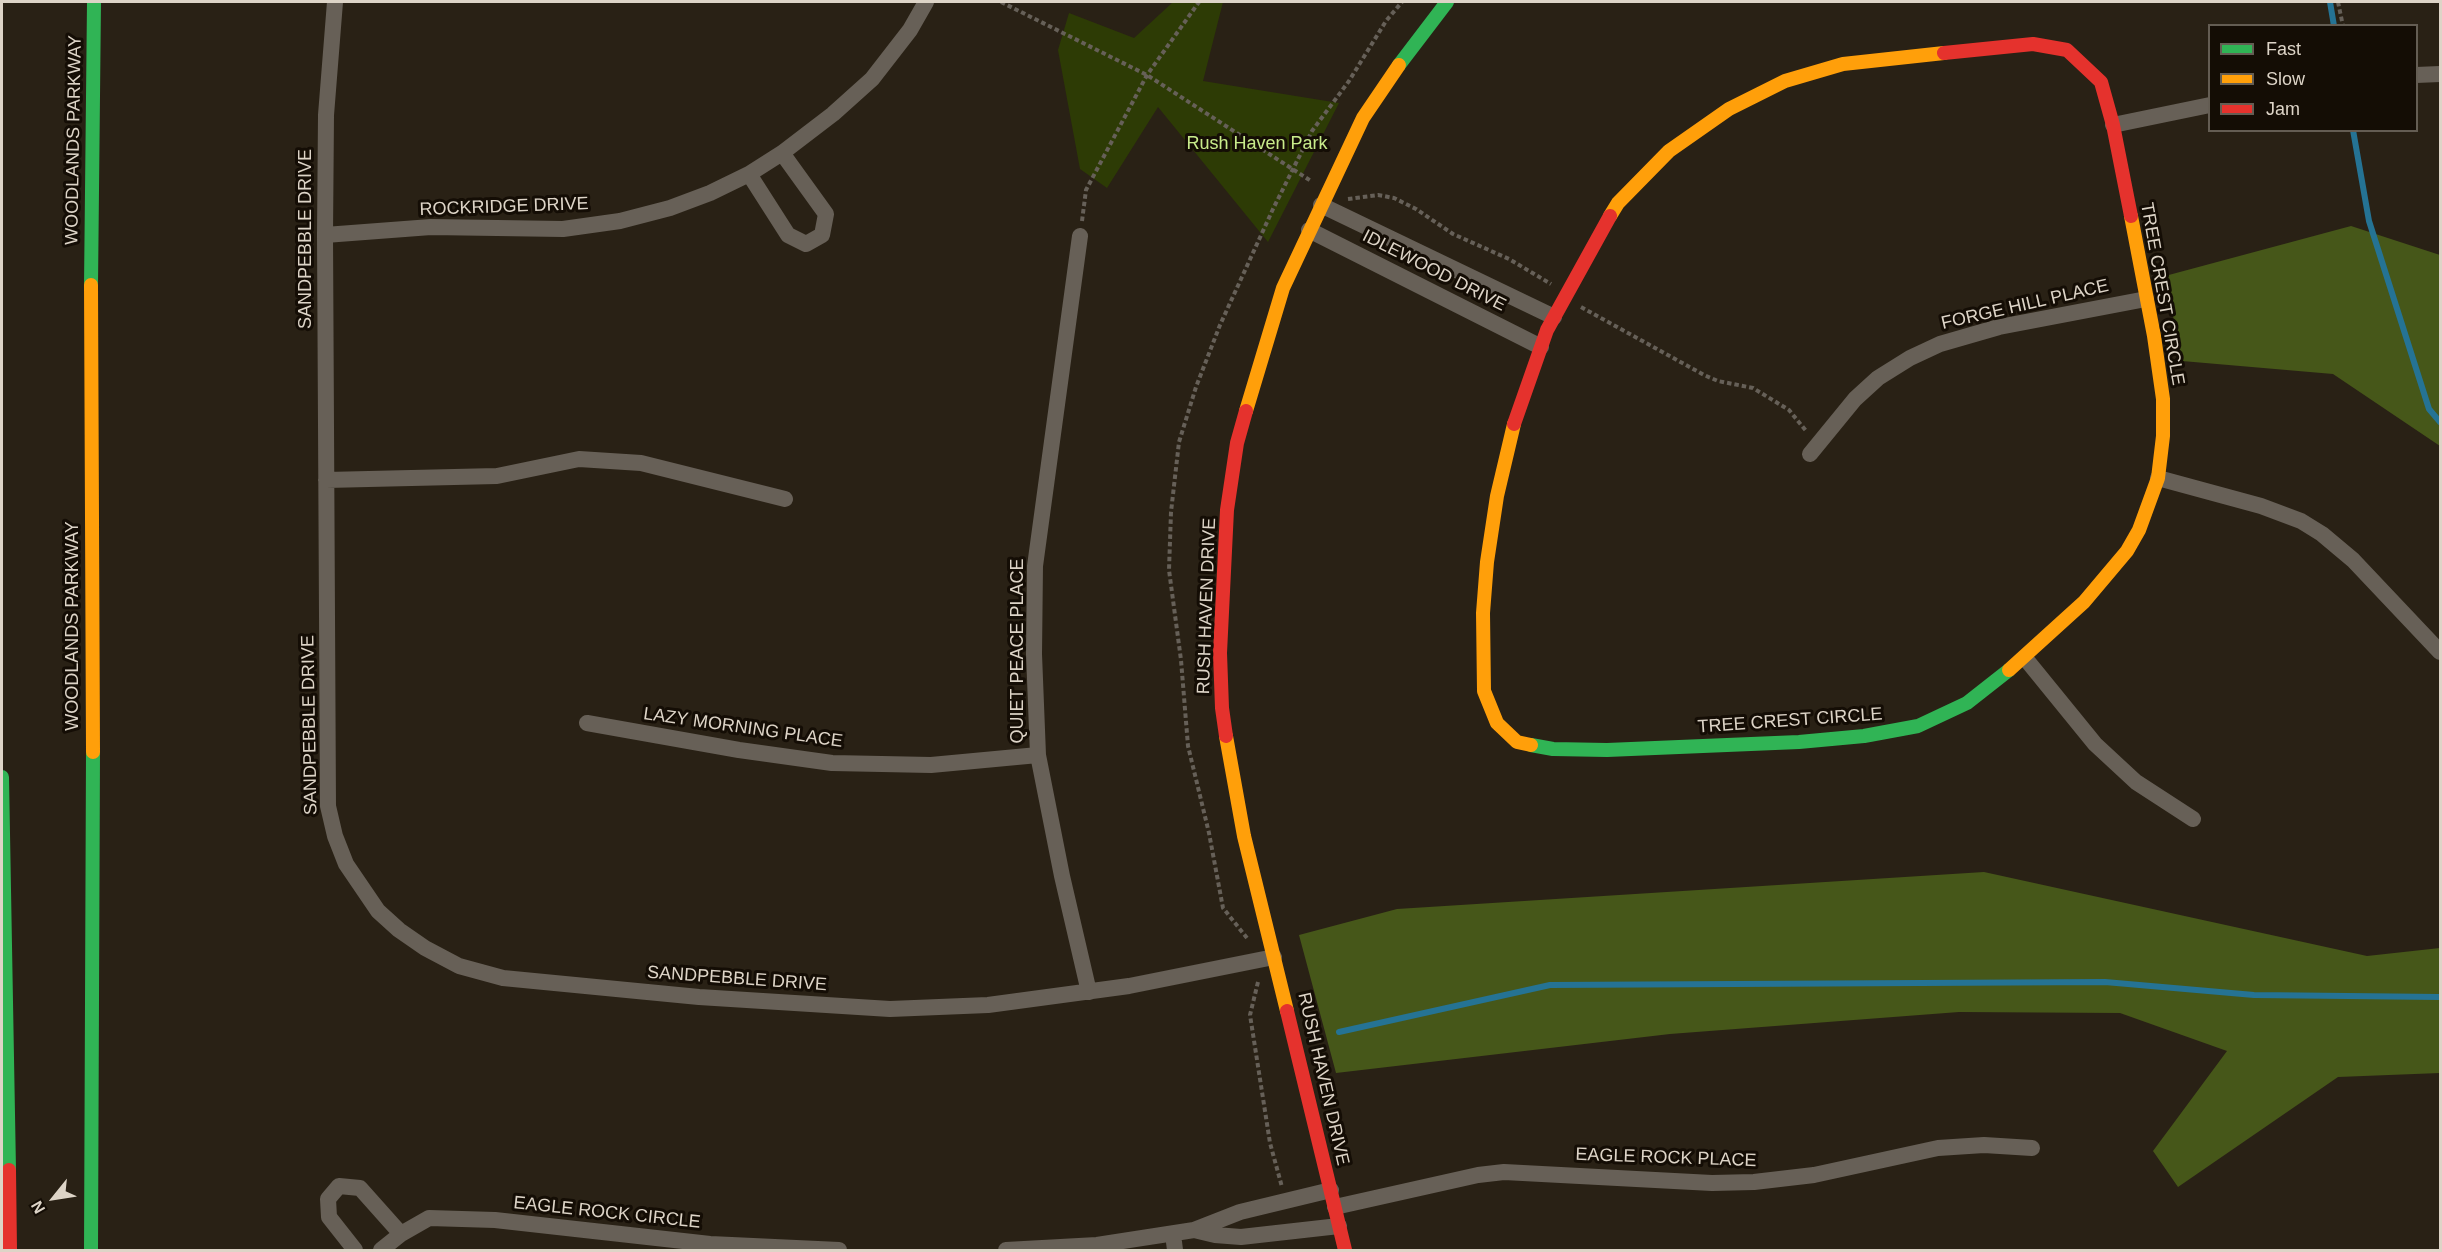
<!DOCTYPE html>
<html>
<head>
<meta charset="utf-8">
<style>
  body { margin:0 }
  #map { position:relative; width:2442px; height:1252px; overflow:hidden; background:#292115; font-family:Arial,sans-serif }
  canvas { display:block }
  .frame { position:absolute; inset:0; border:3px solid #ddd4c7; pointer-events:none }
  .legend { position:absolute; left:2208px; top:24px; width:210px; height:108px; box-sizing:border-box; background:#140d05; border:2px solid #645d53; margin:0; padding:8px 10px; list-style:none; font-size:18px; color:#ddd4c7 }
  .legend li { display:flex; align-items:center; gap:12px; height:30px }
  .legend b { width:30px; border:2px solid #645d53 }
  .north { position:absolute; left:24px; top:1168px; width:60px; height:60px; -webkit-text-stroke:4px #140d05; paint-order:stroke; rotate:240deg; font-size:16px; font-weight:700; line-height:24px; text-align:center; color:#ddd4c7 }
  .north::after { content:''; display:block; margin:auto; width:21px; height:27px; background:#ddd4c7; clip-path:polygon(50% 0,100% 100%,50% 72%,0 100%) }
</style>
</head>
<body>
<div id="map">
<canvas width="2442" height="1252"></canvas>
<div class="frame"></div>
<ul class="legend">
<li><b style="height:8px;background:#30b455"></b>Fast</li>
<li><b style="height:8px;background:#ff9f0a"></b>Slow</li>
<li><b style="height:8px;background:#e5322d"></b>Jam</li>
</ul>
<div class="north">N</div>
</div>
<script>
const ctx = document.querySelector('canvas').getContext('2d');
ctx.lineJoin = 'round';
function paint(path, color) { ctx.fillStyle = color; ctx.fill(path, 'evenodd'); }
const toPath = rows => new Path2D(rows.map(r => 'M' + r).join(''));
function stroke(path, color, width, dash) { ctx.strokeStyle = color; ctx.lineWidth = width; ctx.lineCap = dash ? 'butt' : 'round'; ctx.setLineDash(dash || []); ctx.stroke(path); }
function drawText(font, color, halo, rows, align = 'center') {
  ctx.font = font + ' Arial,sans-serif'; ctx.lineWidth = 6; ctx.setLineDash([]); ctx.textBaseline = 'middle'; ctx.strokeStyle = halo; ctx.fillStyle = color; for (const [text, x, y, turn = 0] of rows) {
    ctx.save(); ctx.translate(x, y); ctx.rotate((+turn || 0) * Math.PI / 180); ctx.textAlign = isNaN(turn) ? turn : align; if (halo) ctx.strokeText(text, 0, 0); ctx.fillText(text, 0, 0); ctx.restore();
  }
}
paint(toPath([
  [1173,2,1223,2,1203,81,1339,103,1268,242,1158,107,1107,188,1080,169,1058,50,1069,13,1134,38]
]), '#2d3b05');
paint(toPath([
  [2351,226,2440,255,2440,446,2333,374,2182,361,2165,276],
  [1984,872,2367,956,2440,948,2440,1073,2338,1077,2178,1187,2153,1151,2227,1051,2120,1013,1959,1012,1670,1034,1336,1073,1299,935,1397,909]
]), '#465719');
stroke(toPath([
  [2330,2,2334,26],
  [2353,130,2369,221,2429,409,2440,422],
  [1339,1032,1550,985,2105,982,2254,995,2440,997]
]), '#257394', 6);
stroke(toPath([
  [1001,2,1147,75,1311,181],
  [2338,2,2343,26],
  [1348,199,1378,195,1394,198,1416,209,1453,234,1509,259,1551,284],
  [1082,221,1086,190,1147,75,1199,2],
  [1581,307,1704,375,1718,381,1753,388,1789,410,1807,432],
  [1247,938,1223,908,1209,833,1188,746,1181,660,1169,570,1171,512,1179,442,1196,387,1220,325,1273,209,1312,131,1349,81,1386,21,1402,2],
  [1258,982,1250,1015,1270,1143,1282,1187]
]), '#666058', 4, [4.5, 3]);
stroke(toPath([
  [335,2,326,115,325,235,328,806,335,836,346,864,378,911,399,930,425,948,459,966,503,978,699,997,890,1009,988,1005,1129,986,1274,957],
  [2416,75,2440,74],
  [2113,125,2210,105],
  [749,174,788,235,806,244,822,235,826,214,782,153],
  [1321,205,1554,317],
  [1309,230,1541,347],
  [325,235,431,227,563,229,620,221,670,208,710,193,749,174,782,153,833,114,872,79,910,30,926,2],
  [1080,236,1035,566,1034,654,1038,755,1062,876,1089,992],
  [1810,454,1855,399,1878,378,1910,358,1940,344,1999,327,2146,299],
  [2158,478,2261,506,2301,521,2322,534,2353,560,2440,652],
  [326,480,497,476,579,459,641,463,785,499],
  [2025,658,2095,744,2136,782,2193,819],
  [587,723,739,750,832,763,931,765,1038,755],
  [1335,1207,1478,1175,1504,1172,1712,1183,1754,1182,1814,1175,1938,1148,1984,1145,2032,1148],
  [1194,1230,1215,1235,1241,1237,1339,1226],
  [1173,1234,1175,1250],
  [355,1250,329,1217,328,1199,339,1186,360,1188,401,1234],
  [381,1250,401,1234,429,1218,495,1220,710,1244,839,1250],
  [1006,1250,1097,1245,1194,1230,1240,1212,1331,1190]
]), '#676057', 16);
stroke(toPath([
  [1399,65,1447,2],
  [91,285,94,2],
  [1531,745,1553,749,1607,750,1799,742,1864,736,1918,726,1967,703,2009,670],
  [2,777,9,1170],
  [91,1250,93,752]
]), '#30b455', 14);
stroke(toPath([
  [1610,216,1618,203,1669,151,1729,109,1785,81,1843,64,1944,53],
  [91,285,93,752],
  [1246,411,1283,288,1363,118,1399,65],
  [1514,424,1497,496,1487,562,1483,613,1484,691,1497,723,1517,742,1531,745],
  [2009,670,2084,602,2127,551,2139,530,2158,478,2163,436,2163,399,2154,336,2131,216],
  [1226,736,1244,836,1287,1011]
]), '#ff9f0a', 14);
stroke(toPath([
  [2033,44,2067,50,2101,82,2113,125,2131,216],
  [1944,53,2033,44],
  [1514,424,1547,330,1610,216],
  [1226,736,1222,708,1220,653,1227,510,1237,443,1246,411],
  [1287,1011,1345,1250],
  [9,1170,10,1250]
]), '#e5322d', 14);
drawText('18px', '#ddd4c7', '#140d05', [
  ["WOODLANDS PARKWAY",74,140,-89],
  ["ROCKRIDGE DRIVE",504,207,-2],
  ["SANDPEBBLE DRIVE",306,239,-90],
  ["IDLEWOOD DRIVE",1434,271,27],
  ["TREE CREST CIRCLE",2162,294,80],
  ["FORGE HILL PLACE",2025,305,-13],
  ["RUSH HAVEN DRIVE",1207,606,-88],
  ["WOODLANDS PARKWAY",73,626,-90],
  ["QUIET PEACE PLACE",1018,651,-90],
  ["TREE CREST CIRCLE",1790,721,-4],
  ["SANDPEBBLE DRIVE",310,725,-91],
  ["LAZY MORNING PLACE",743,728,8],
  ["SANDPEBBLE DRIVE",737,979,4],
  ["RUSH HAVEN DRIVE",1323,1079,77],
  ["EAGLE ROCK PLACE",1666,1158,2],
  ["EAGLE ROCK CIRCLE",607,1213,6]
]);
drawText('18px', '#c8eb8b', '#140d05', [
  ["Rush Haven Park",1257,144]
]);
</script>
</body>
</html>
